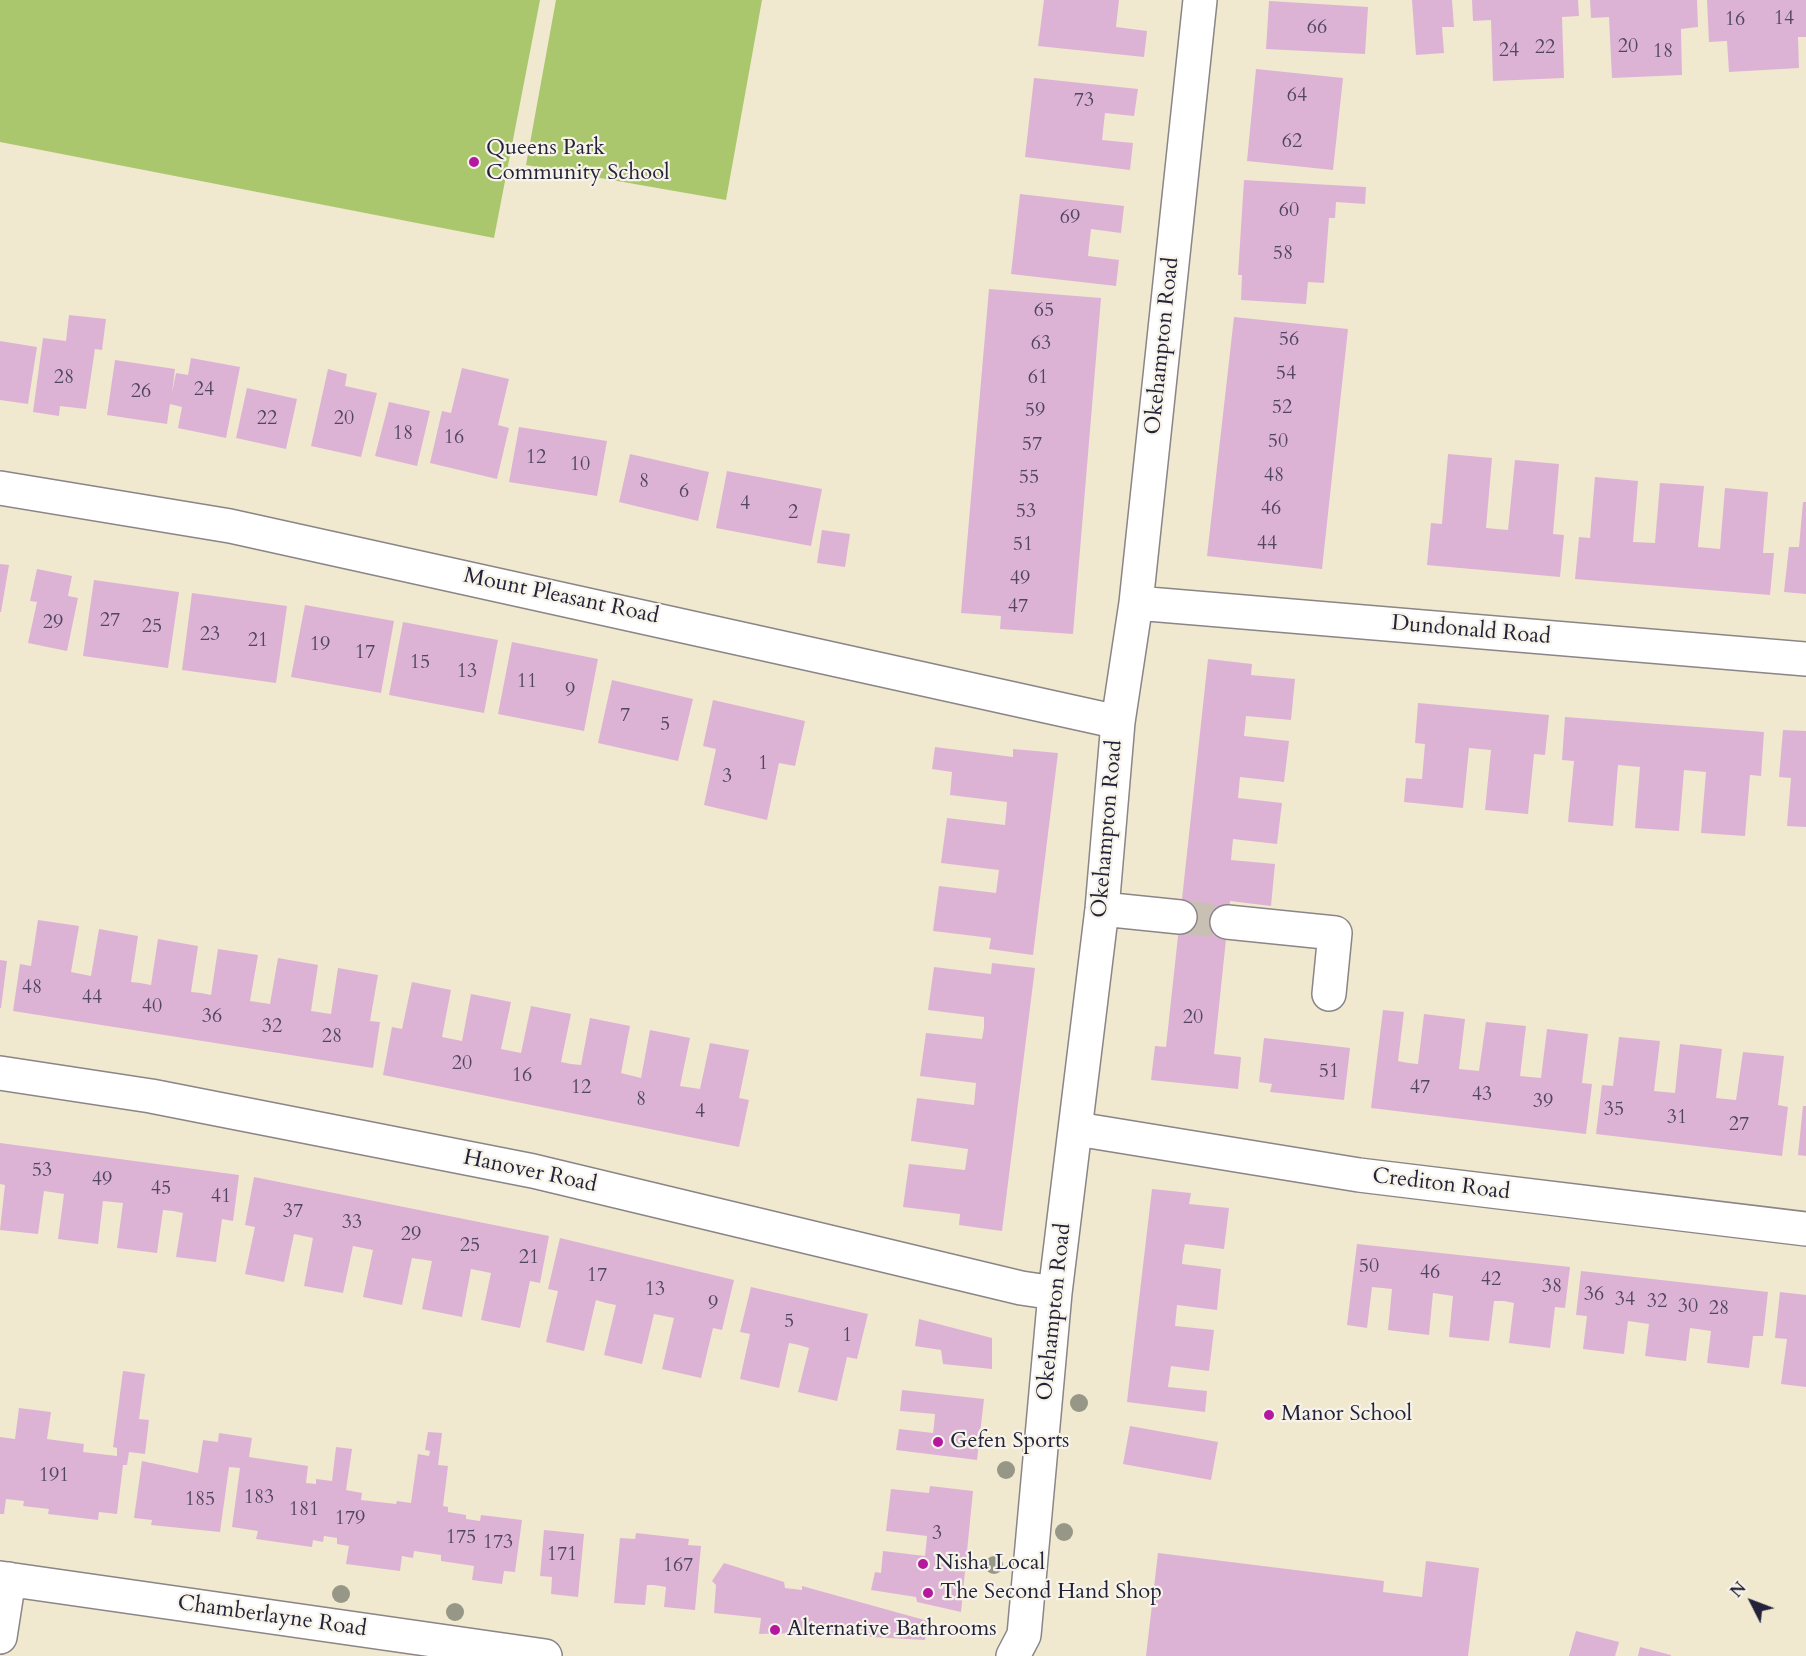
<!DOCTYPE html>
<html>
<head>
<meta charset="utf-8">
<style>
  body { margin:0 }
  #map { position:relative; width:1806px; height:1656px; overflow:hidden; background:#f1e8d0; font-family:Cardo,serif }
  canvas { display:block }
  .north { position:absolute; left:1722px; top:1572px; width:60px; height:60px; -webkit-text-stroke:4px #f7f3e8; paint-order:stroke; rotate:312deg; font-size:16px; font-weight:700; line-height:24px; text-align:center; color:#22223b }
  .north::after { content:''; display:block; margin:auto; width:21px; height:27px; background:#22223b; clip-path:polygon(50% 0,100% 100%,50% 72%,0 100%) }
</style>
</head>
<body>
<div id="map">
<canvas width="1806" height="1656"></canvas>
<div class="north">N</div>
</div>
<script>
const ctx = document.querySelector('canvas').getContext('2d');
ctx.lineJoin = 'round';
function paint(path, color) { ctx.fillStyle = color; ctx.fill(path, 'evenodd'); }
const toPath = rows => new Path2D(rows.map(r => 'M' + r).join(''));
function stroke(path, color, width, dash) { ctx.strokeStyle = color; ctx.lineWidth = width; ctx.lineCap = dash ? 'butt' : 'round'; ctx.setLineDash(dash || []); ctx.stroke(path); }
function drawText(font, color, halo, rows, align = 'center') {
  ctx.font = font + ' Cardo,serif'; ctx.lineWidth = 4.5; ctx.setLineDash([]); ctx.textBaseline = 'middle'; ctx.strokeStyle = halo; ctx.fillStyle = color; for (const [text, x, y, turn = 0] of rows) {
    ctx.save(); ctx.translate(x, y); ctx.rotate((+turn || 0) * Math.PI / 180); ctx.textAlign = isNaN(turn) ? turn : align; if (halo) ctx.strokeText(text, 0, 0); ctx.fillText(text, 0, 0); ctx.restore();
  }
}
paint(toPath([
  [0,0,540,0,494,238,0,142],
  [556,0,762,0,726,200,526,165]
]), '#abc76d');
paint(toPath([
  [1044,0,1119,0,1116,27,1147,31,1144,57,1038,46],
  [1412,0,1452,0,1454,27,1442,27,1444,53,1416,55],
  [1472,0,1578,0,1579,16,1562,17,1564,78,1493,81,1491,20,1473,21],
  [1590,0,1697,0,1698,27,1681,29,1682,75,1612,78,1609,17,1591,18],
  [1707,0,1806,0,1806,37,1798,37,1799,68,1729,72,1727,41,1709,42],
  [1269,1,1368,7,1365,54,1266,49],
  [1256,69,1343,78,1333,170,1247,161],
  [1034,78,1138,89,1134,116,1105,113,1102,140,1133,143,1130,170,1025,157],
  [1244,180,1366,187,1365,204,1336,202,1335,218,1329,218,1324,283,1308,282,1306,304,1241,300,1242,275,1238,275],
  [1020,194,1124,206,1121,233,1091,229,1088,256,1119,260,1116,286,1011,274],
  [989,289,1101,298,1073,634,1000,629,1001,616,961,613],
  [69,315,106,319,102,350,95,349,86,409,60,406,59,416,33,412,43,338,66,341],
  [1234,317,1348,329,1322,569,1207,556],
  [0,341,37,347,28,404,0,400],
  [191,358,240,367,226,438,178,428,182,407,170,404,167,424,107,415,115,360,175,369,172,393,176,373,188,375],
  [462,368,509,379,498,425,509,428,497,479,430,463,442,411,451,413],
  [328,369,347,374,345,386,377,393,361,457,311,446],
  [247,388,297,399,286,449,236,438],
  [389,402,430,411,417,466,375,456],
  [519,427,607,441,597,496,509,482],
  [630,454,709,472,698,521,619,502],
  [1448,454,1492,458,1486,528,1508,530,1515,460,1559,464,1553,534,1564,535,1560,577,1427,565,1431,523,1442,524],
  [727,471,822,489,811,546,716,528],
  [1595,477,1638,481,1633,542,1655,543,1660,483,1704,486,1698,547,1720,549,1725,488,1768,492,1763,553,1774,553,1770,595,1575,579,1579,537,1590,538],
  [1803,502,1806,502,1806,594,1784,592,1789,547,1799,547],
  [822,530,850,534,845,567,817,563],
  [0,564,9,565,1,612,0,612],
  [37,569,72,576,68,596,78,598,67,651,28,643,37,602,30,601],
  [94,580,179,592,168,668,83,656],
  [192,593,287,606,276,683,182,670],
  [305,605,394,621,381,693,291,677],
  [403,622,498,640,484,713,389,695],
  [512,642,598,659,584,731,498,714],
  [1208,659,1252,664,1251,675,1295,679,1291,720,1246,716,1244,736,1289,741,1284,782,1240,777,1238,798,1282,803,1277,844,1233,839,1231,860,1275,864,1271,906,1230,901,1214,1054,1241,1057,1238,1089,1151,1080,1155,1046,1166,1047],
  [612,680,693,699,678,761,598,743],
  [713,700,805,721,795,766,779,763,767,820,704,805,716,749,703,746],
  [1418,703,1549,715,1545,755,1534,754,1528,814,1485,810,1491,750,1469,748,1463,808,1404,802,1406,778,1422,779,1425,744,1415,743],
  [1565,717,1764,732,1761,776,1750,775,1745,836,1701,833,1706,772,1684,770,1679,831,1635,828,1640,767,1618,765,1613,826,1568,822,1574,761,1562,760],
  [1783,730,1806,731,1806,827,1787,826,1791,778,1779,777],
  [935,747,1013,757,1013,749,1058,753,1033,955,989,949,991,938,933,931,939,886,996,893,999,870,941,863,947,818,1005,825,1007,802,950,795,952,772,932,769],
  [38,920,79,926,71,972,91,976,99,929,138,936,131,982,140,983,151,985,158,939,198,946,191,992,201,993,211,995,218,949,258,955,250,1001,270,1004,278,958,318,965,311,1011,331,1014,338,968,378,975,370,1021,380,1022,373,1068,13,1011,20,964,31,966],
  [0,960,7,961,1,1008,0,1008],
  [992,963,1035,968,1002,1231,959,1225,960,1214,903,1207,909,1164,965,1170,968,1149,911,1141,917,1098,974,1105,976,1083,920,1076,926,1033,982,1039,984,1028,984,1017,928,1010,934,967,991,974],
  [412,982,451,990,442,1037,462,1041,471,994,511,1002,501,1049,521,1053,531,1006,571,1014,561,1062,571,1064,581,1065,590,1018,630,1026,621,1073,641,1078,650,1030,690,1038,680,1086,700,1089,710,1043,749,1050,739,1098,749,1100,739,1147,383,1075,392,1027,402,1029],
  [1383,1010,1404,1012,1398,1061,1408,1063,1418,1064,1424,1014,1465,1019,1459,1069,1479,1071,1486,1022,1526,1026,1520,1076,1530,1077,1541,1078,1547,1029,1588,1034,1582,1083,1592,1084,1586,1134,1371,1108],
  [1619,1037,1660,1041,1654,1091,1675,1093,1680,1044,1722,1049,1716,1098,1736,1100,1743,1052,1784,1056,1778,1105,1788,1107,1782,1156,1596,1134,1602,1085,1613,1086],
  [1264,1038,1350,1048,1344,1100,1270,1092,1272,1084,1259,1082],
  [1803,1106,1806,1106,1806,1156,1798,1155],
  [0,1143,239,1175,233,1221,222,1219,216,1262,176,1257,183,1213,173,1211,163,1210,157,1253,117,1248,123,1203,103,1201,98,1244,58,1239,64,1194,44,1191,38,1234,0,1230,5,1185,0,1184],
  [254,1177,549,1236,540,1283,530,1281,520,1328,481,1320,491,1273,471,1269,462,1317,422,1309,432,1261,412,1258,402,1305,363,1297,373,1250,353,1246,343,1293,304,1286,313,1238,294,1234,284,1282,245,1274,255,1227,245,1225],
  [1152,1189,1191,1193,1189,1204,1229,1208,1224,1249,1185,1244,1183,1254,1182,1264,1221,1269,1217,1310,1177,1305,1175,1326,1214,1330,1209,1371,1171,1366,1168,1387,1207,1391,1205,1412,1127,1402],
  [560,1238,734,1280,722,1330,713,1328,701,1378,662,1369,674,1318,654,1314,642,1364,604,1355,616,1305,606,1303,596,1300,584,1351,546,1342,558,1291,548,1289],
  [1357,1244,1570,1267,1565,1308,1555,1307,1550,1348,1509,1343,1514,1303,1504,1301,1494,1301,1489,1341,1449,1337,1453,1296,1433,1293,1429,1335,1388,1330,1392,1289,1372,1287,1367,1328,1347,1325],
  [1581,1271,1768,1292,1763,1336,1753,1336,1749,1368,1707,1363,1711,1331,1690,1328,1686,1361,1645,1356,1649,1324,1628,1321,1624,1354,1583,1349,1587,1316,1576,1315],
  [751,1287,868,1314,857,1359,847,1357,837,1401,798,1392,809,1348,799,1345,789,1343,779,1388,740,1379,750,1334,740,1332],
  [1780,1292,1806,1295,1806,1387,1781,1384,1787,1339,1775,1338],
  [919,1319,992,1338,992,1369,943,1364,941,1350,915,1346],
  [123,1371,145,1374,139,1419,149,1420,145,1454,129,1452,127,1465,123,1465,117,1514,99,1512,98,1520,48,1514,49,1509,23,1506,24,1501,6,1499,4,1514,0,1514,0,1437,15,1439,19,1408,51,1412,47,1439,84,1444,83,1452,117,1456,117,1448,113,1447],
  [902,1390,984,1399,977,1460,896,1450,899,1429,933,1433,934,1425,935,1414,900,1411],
  [1130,1426,1218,1442,1211,1480,1123,1464],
  [428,1432,442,1433,438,1465,448,1466,443,1506,448,1507,448,1512,466,1515,466,1519,480,1521,481,1515,522,1520,515,1572,504,1571,502,1584,472,1580,474,1566,441,1561,441,1555,414,1551,413,1558,402,1556,400,1571,346,1564,349,1546,337,1544,337,1538,324,1536,323,1542,313,1540,312,1547,256,1539,258,1531,232,1527,240,1468,229,1467,220,1532,151,1525,152,1520,134,1518,142,1461,198,1473,203,1440,218,1442,219,1433,252,1438,249,1457,308,1466,306,1483,316,1484,316,1479,332,1481,336,1447,352,1449,346,1490,362,1493,361,1500,396,1504,397,1501,411,1503,418,1454,429,1456,430,1451,425,1450],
  [930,1486,973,1491,961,1612,917,1602,916,1597,871,1590,875,1572,881,1573,883,1551,925,1556,927,1536,886,1531,891,1489,929,1493],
  [544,1530,584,1534,578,1597,551,1594,552,1577,540,1576],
  [636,1533,689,1539,688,1545,701,1546,695,1610,664,1607,666,1587,654,1585,647,1585,645,1605,614,1603,620,1538,635,1539],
  [1158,1553,1384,1581,1383,1592,1422,1597,1426,1561,1479,1568,1468,1656,1146,1656],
  [724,1563,784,1582,785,1588,802,1590,802,1586,928,1621,925,1640,801,1633,759,1634,761,1618,714,1613,716,1585,712,1581],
  [1576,1631,1619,1642,1615,1656,1569,1656],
  [1640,1647,1671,1655,1671,1656,1638,1656]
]), '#ddb3d5');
stroke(toPath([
  [1180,917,1227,922]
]), '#c8c0b2', 33, [33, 16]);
const minor = toPath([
  [0,488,230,526,1118,722],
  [1136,603,1806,659],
  [1102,909,1180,917],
  [1227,922,1335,933,1329,994],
  [0,1073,151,1096,533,1171,1021,1288,1055,1293],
  [1077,1129,1359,1175,1806,1229],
  [0,1578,545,1656],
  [0,1637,9,1579],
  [1013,1656,1024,1635,1055,1293,1102,909,1118,722,1136,603,1200,0]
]);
stroke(minor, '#8a8586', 36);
stroke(minor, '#fff', 33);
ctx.fillStyle = '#969786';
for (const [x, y] of [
  [1079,1403],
  [1006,1470],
  [1064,1532],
  [994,1565],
  [341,1594],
  [455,1612]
]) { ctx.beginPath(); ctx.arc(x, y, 9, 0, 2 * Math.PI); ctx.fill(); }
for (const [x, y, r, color] of [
  [474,162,6,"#b5179e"],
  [1269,1415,6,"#b5179e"],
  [938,1442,6,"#b5179e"],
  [923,1564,6,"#b5179e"],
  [928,1593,6,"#b5179e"],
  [775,1630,6,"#b5179e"]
]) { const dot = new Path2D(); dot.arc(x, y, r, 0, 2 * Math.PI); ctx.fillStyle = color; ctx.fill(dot); stroke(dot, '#f7f3e8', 2); }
drawText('20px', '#514662', null, [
  ["14",1784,19],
  ["16",1735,20],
  ["66",1317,28],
  ["20",1628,47],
  ["22",1545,48],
  ["24",1509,51],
  ["18",1663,52],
  ["64",1297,96],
  ["73",1084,101],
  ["62",1292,142],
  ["60",1289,211],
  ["69",1070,218],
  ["58",1283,254],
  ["65",1044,311],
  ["56",1289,340],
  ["63",1041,344],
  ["54",1286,374],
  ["28",64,378],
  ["61",1038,378],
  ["24",204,390],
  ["26",141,392],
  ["52",1282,408],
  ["59",1035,411],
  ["22",267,419],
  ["20",344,419],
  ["18",403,434],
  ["16",454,438],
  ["50",1278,442],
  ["57",1032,445],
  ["12",536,458],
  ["10",580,465],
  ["48",1274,476],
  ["55",1029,478],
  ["8",644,482],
  ["6",684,492],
  ["4",745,504],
  ["46",1271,509],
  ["53",1026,512],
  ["2",793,513],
  ["44",1267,544],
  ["51",1023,545],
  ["49",1020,579],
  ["47",1018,607],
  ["27",110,621],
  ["29",53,623],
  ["25",152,627],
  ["23",210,635],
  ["21",258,641],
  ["19",320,645],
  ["17",365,653],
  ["15",420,663],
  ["13",467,672],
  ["11",527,682],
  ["9",570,691],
  ["7",625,716],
  ["5",665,725],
  ["1",763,764],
  ["3",727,777],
  ["48",32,988],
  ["44",92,998],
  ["40",152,1007],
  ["36",212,1017],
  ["20",1193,1018],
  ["32",272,1027],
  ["28",332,1037],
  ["20",462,1064],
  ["51",1329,1072],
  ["16",522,1076],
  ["12",581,1088],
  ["47",1420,1088],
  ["43",1482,1095],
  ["8",641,1100],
  ["39",1543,1102],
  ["35",1614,1110],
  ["4",700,1112],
  ["31",1677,1118],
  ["27",1739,1125],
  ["53",42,1171],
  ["49",102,1180],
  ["45",161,1189],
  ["41",221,1197],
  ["37",293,1212],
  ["33",352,1223],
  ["29",411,1235],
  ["25",470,1246],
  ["21",529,1258],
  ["50",1369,1267],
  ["46",1430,1273],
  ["17",597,1276],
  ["42",1491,1280],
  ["38",1552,1287],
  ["13",655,1290],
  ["36",1594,1295],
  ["34",1625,1300],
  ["32",1657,1302],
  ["9",713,1304],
  ["30",1688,1307],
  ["28",1719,1309],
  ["5",789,1322],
  ["1",847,1336],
  ["191",54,1476],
  ["183",259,1498],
  ["185",200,1500],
  ["181",304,1510],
  ["179",350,1519],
  ["3",937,1534],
  ["175",461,1538],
  ["173",498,1543],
  ["171",562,1555],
  ["167",678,1566]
]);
drawText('22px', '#22223b', '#f7f3e8', [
  ["Queens Park",486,149],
  ["Community School",486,174],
  ["Manor School",1281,1415],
  ["Gefen Sports",950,1442],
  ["Nisha Local",935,1564],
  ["The Second Hand Shop",940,1593],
  ["Alternative Bathrooms",787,1630]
], 'left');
drawText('22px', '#22223b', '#f7f3e8', [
  ["Okehampton Road",1163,346,-84],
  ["Mount Pleasant Road",561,597,12],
  ["Dundonald Road",1471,631,5],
  ["Okehampton Road",1108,829,-85],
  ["Hanover Road",530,1172,12],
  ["Crediton Road",1441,1185,7],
  ["Okehampton Road",1055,1312,-84],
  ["Chamberlayne Road",272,1617,8]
]);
</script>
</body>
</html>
